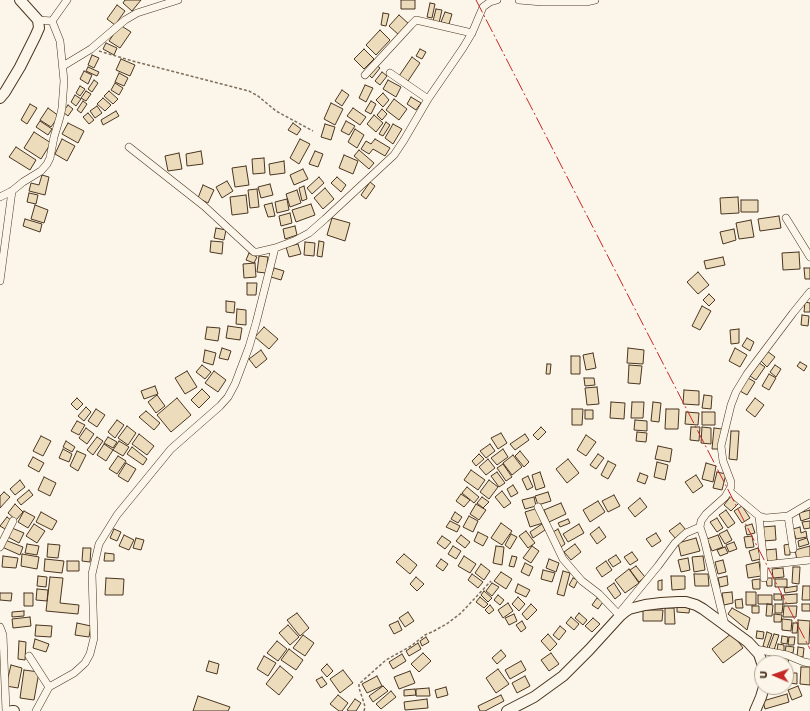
<!DOCTYPE html>
<html>
<head>
<meta charset="utf-8">
<style>
  body { margin:0 }
  #map { position:relative; width:810px; height:711px; overflow:hidden; background:#fbf6e9; font-family:Poppins,sans-serif }
  canvas { display:block }
  .north { position:absolute; left:754px; top:655px; width:40px; height:40px; box-sizing:border-box; background:#fbf6e9; border:1px solid #b4a999; border-radius:50%; rotate:272deg; font-size:11px; font-weight:700; line-height:16px; text-align:center; color:#4a3520 }
  .north::after { content:''; display:block; margin:auto; width:14px; height:18px; background:#c62828; clip-path:polygon(50% 0,100% 100%,50% 72%,0 100%) }
</style>
</head>
<body>
<div id="map">
<canvas width="810" height="711"></canvas>
<div class="north">U</div>
</div>
<script>
const ctx = document.querySelector('canvas').getContext('2d');
ctx.lineJoin = 'round';
function paint(path, color) { ctx.fillStyle = color; ctx.fill(path, 'evenodd'); }
const toPath = rows => new Path2D(rows.map(r => 'M' + r).join(''));
function stroke(path, color, width, dash) { ctx.strokeStyle = color; ctx.lineWidth = width; ctx.lineCap = dash ? 'butt' : 'round'; ctx.setLineDash(dash || []); ctx.stroke(path); }
const building = toPath([
  [125,0,141,0,132,11,123,3,125,0],
  [401,0,415,0,415,9,401,9,401,0],
  [430,3,435,4,432,18,427,17,430,3],
  [117,5,125,11,115,25,107,19,117,5],
  [436,9,442,10,439,23,433,21,436,9],
  [445,12,452,14,449,24,441,22,445,12],
  [383,13,389,14,386,26,381,25,383,13],
  [399,15,409,24,399,35,389,26,399,15],
  [120,25,131,32,120,48,109,41,120,25],
  [380,30,390,40,376,55,366,45,380,30],
  [106,43,117,48,114,55,103,49,106,43],
  [364,49,374,59,364,69,354,59,364,49],
  [420,49,426,52,422,59,416,56,420,49],
  [92,55,99,58,94,68,88,65,92,55],
  [412,57,420,63,408,81,399,76,412,57],
  [121,59,135,65,130,76,116,70,121,59],
  [376,65,380,68,372,78,369,75,376,65],
  [88,67,99,72,97,76,86,71,88,67],
  [84,71,92,75,88,84,80,79,84,71],
  [382,72,387,76,380,85,375,81,382,72],
  [119,73,128,78,124,86,115,82,119,73],
  [94,80,98,83,92,92,88,89,94,80],
  [388,80,401,87,396,97,383,89,388,80],
  [115,83,123,88,119,95,111,90,115,83],
  [365,85,373,88,366,102,359,98,365,85],
  [80,86,85,89,80,96,76,93,80,86],
  [342,90,349,95,342,106,335,101,342,90],
  [86,91,91,94,86,101,81,98,86,91],
  [109,91,118,99,113,104,104,96,109,91],
  [383,93,389,100,383,107,376,100,383,93],
  [75,95,81,99,76,106,71,102,75,95],
  [411,97,421,103,416,110,407,104,411,97],
  [103,98,111,105,105,111,97,104,103,98],
  [394,99,407,109,399,120,386,110,394,99],
  [83,101,87,104,81,113,77,110,83,101],
  [371,101,376,104,371,114,365,111,371,101],
  [331,103,343,109,335,125,324,119,331,103],
  [30,104,37,108,27,124,21,120,30,104],
  [68,105,73,109,68,116,63,112,68,105],
  [97,106,102,113,95,118,90,111,97,106],
  [48,108,59,116,51,127,40,120,48,108],
  [353,108,366,117,360,125,347,116,353,108],
  [382,109,387,114,382,120,377,115,382,109],
  [116,111,119,116,103,125,101,120,116,111],
  [88,113,94,120,89,124,83,117,88,113],
  [374,115,383,123,376,132,367,124,374,115],
  [40,121,52,129,48,135,36,127,40,121],
  [346,121,355,126,349,135,341,131,346,121],
  [386,122,390,125,383,136,379,134,386,122],
  [68,123,84,131,78,143,62,134,68,123],
  [293,123,301,129,297,135,288,130,293,123],
  [325,124,335,127,331,140,321,137,325,124],
  [393,124,402,129,393,144,385,138,393,124],
  [355,129,364,135,357,148,348,142,355,129],
  [34,132,51,143,41,159,24,148,34,132],
  [62,139,75,146,67,161,55,154,62,139],
  [300,139,310,144,299,164,290,158,300,139],
  [375,139,390,148,385,156,373,149,369,154,361,149,366,141,371,144,375,139],
  [16,147,36,160,30,170,9,157,16,147],
  [359,150,374,163,369,169,354,156,359,150],
  [201,151,203,164,187,166,186,154,201,151],
  [315,151,323,154,318,167,309,164,315,151],
  [179,153,182,169,168,171,165,156,179,153],
  [344,155,358,161,353,174,339,168,344,155],
  [264,158,265,173,253,174,252,159,264,158],
  [284,161,285,173,270,175,269,164,284,161],
  [246,166,249,185,235,187,232,168,246,166],
  [303,169,308,179,294,185,290,175,303,169],
  [42,175,49,177,45,195,29,191,31,183,39,185,42,175],
  [319,177,324,183,312,194,307,188,319,177],
  [337,177,346,185,341,192,331,183,337,177],
  [227,181,233,191,222,198,216,187,227,181],
  [370,182,375,186,366,199,361,195,370,182],
  [270,184,273,195,261,198,258,187,270,184],
  [203,185,214,190,208,203,198,198,203,185],
  [304,186,307,199,302,201,299,188,304,186],
  [325,188,334,199,323,209,314,198,325,188],
  [257,189,259,207,250,208,248,190,257,189],
  [297,190,301,203,290,207,286,194,297,190],
  [29,193,38,195,36,204,27,202,29,193],
  [246,195,248,213,232,215,230,197,246,195],
  [738,197,739,213,721,214,720,198,738,197],
  [287,199,289,210,277,213,275,202,287,199],
  [741,200,758,200,758,212,741,212,741,200],
  [272,203,275,216,268,217,264,205,272,203],
  [311,204,315,215,296,222,292,210,311,204],
  [35,205,48,210,44,223,31,219,35,205],
  [290,213,292,223,281,226,279,216,290,213],
  [779,216,781,228,760,231,758,219,779,216],
  [332,218,350,223,345,241,327,235,332,218],
  [25,219,42,224,40,232,23,226,25,219],
  [751,220,754,237,739,239,736,223,751,220],
  [295,226,297,235,285,239,283,229,295,226],
  [216,228,226,230,224,240,214,238,216,228],
  [734,229,736,240,723,244,720,232,734,229],
  [211,241,223,242,222,254,210,252,211,241],
  [319,241,324,242,322,257,317,256,319,241],
  [305,242,315,243,314,256,304,255,305,242],
  [298,244,301,254,289,257,286,247,298,244],
  [799,252,800,269,783,270,782,253,799,252],
  [249,253,257,257,254,263,246,260,249,253],
  [259,256,268,257,266,273,257,272,259,256],
  [723,257,725,265,706,269,704,261,723,257],
  [255,263,256,277,244,278,243,264,255,263],
  [274,268,284,271,281,280,271,277,274,268],
  [804,268,810,268,810,279,805,279,804,268],
  [698,272,709,285,698,294,687,282,698,272],
  [247,283,257,283,256,295,247,295,247,283],
  [709,294,715,300,709,306,703,300,709,294],
  [226,301,235,302,234,313,226,312,226,301],
  [805,302,810,303,810,312,804,312,805,302],
  [702,306,711,311,700,330,692,326,702,306],
  [237,309,246,310,246,325,236,324,237,309],
  [802,315,809,316,808,326,801,325,802,315],
  [228,326,242,328,240,340,226,338,228,326],
  [207,327,220,328,218,341,205,339,207,327],
  [264,327,278,339,269,349,255,337,264,327],
  [739,329,739,343,731,344,730,330,739,329],
  [747,338,754,342,750,351,742,346,747,338],
  [222,348,231,351,228,360,219,358,222,348],
  [628,348,644,350,643,364,627,363,628,348],
  [735,348,747,355,740,367,729,361,735,348],
  [205,350,216,353,213,365,203,362,205,350],
  [261,350,267,359,256,368,249,359,261,350],
  [767,351,775,357,767,367,760,360,767,351],
  [593,353,596,368,586,370,583,355,593,353],
  [571,356,580,356,580,374,571,374,571,356],
  [800,362,807,366,804,371,797,366,800,362],
  [759,363,765,367,756,380,750,376,759,363],
  [547,364,551,364,550,374,546,374,547,364],
  [202,365,211,372,205,379,196,372,202,365],
  [629,365,642,366,640,384,628,383,629,365],
  [775,365,781,369,776,377,770,372,775,365],
  [187,371,197,387,185,394,175,378,187,371],
  [214,371,226,380,218,392,205,383,214,371],
  [769,374,776,378,769,390,762,386,769,374],
  [584,378,594,378,595,385,585,386,584,378],
  [748,378,755,382,747,395,740,391,748,378],
  [155,386,158,394,144,399,141,391,155,386],
  [597,387,599,404,587,405,585,388,597,387],
  [202,389,210,397,199,408,191,400,202,389],
  [684,390,699,391,699,405,683,404,684,390],
  [157,395,165,406,156,413,148,402,157,395],
  [704,395,712,396,711,409,702,408,704,395],
  [77,398,83,404,77,410,71,404,77,398],
  [177,398,191,415,171,432,157,415,177,398],
  [755,398,764,405,755,417,746,410,755,398],
  [611,402,625,403,624,419,610,418,611,402],
  [632,402,644,402,643,418,631,418,632,402],
  [653,402,661,403,659,422,651,421,653,402],
  [86,407,91,412,84,421,78,416,86,407],
  [96,409,105,415,97,427,88,421,96,409],
  [572,409,583,409,582,425,572,425,572,409],
  [666,409,679,409,678,429,665,429,666,409],
  [585,410,593,410,593,419,585,419,585,410],
  [146,411,160,423,154,430,139,417,146,411],
  [686,412,699,413,698,425,685,424,686,412],
  [702,412,715,412,715,425,702,425,702,412],
  [117,420,124,425,115,438,108,432,117,420],
  [635,420,647,421,647,431,634,430,635,420],
  [77,421,85,425,79,435,71,431,77,421],
  [127,426,136,433,128,445,118,438,127,426],
  [541,427,546,432,538,440,533,435,541,427],
  [691,427,700,427,699,441,690,440,691,427],
  [702,427,711,428,711,444,701,443,702,427],
  [86,428,94,434,87,444,79,438,86,428],
  [714,428,722,429,720,449,712,449,714,428],
  [731,431,739,431,737,460,729,459,731,431],
  [637,432,647,433,646,442,636,441,637,432],
  [501,433,507,443,498,449,491,438,501,433],
  [139,434,154,446,147,455,132,444,139,434],
  [525,434,529,440,515,450,510,444,525,434],
  [586,435,596,442,586,456,577,450,586,435],
  [41,436,51,441,43,456,33,451,41,436],
  [97,437,103,441,93,455,87,450,97,437],
  [108,437,117,442,113,448,104,443,108,437],
  [66,441,75,447,72,452,63,447,66,441],
  [119,441,129,447,123,456,113,450,119,441],
  [104,444,113,450,106,461,97,455,104,444],
  [490,444,495,451,486,458,480,451,490,444],
  [658,446,672,449,670,462,655,459,658,446],
  [132,447,147,459,143,465,127,454,132,447],
  [63,449,72,454,69,462,59,458,63,449],
  [503,449,508,457,497,465,491,458,503,449],
  [77,451,86,455,78,471,70,466,77,451],
  [520,451,529,462,524,467,515,456,520,451],
  [479,454,484,459,476,466,472,461,479,454],
  [598,454,604,458,596,469,590,465,598,454],
  [513,455,522,467,512,475,503,463,513,455],
  [118,456,126,461,117,474,109,469,118,456],
  [33,457,44,463,39,472,28,466,33,457],
  [488,459,495,468,486,475,479,467,488,459],
  [568,459,579,473,567,483,556,469,568,459],
  [608,461,616,465,608,479,601,475,608,461],
  [657,462,668,465,665,480,654,477,657,462],
  [126,463,136,469,128,482,118,476,126,463],
  [706,463,716,466,713,482,702,479,706,463],
  [503,464,512,477,506,481,497,468,503,464],
  [471,470,485,480,478,490,464,480,471,470],
  [497,472,505,483,499,487,491,476,497,472],
  [540,472,545,487,536,490,532,475,540,472],
  [717,472,726,474,722,490,713,488,717,472],
  [640,473,648,476,645,484,637,481,640,473],
  [696,475,703,486,693,493,685,482,696,475],
  [528,476,533,487,527,490,522,479,528,476],
  [44,477,56,483,50,496,38,490,44,477],
  [20,480,25,487,15,495,10,489,20,480],
  [489,480,498,487,489,499,480,492,489,480],
  [513,485,518,493,511,497,507,489,513,485],
  [467,487,479,497,474,503,462,493,467,487],
  [29,490,33,495,21,505,17,500,29,490],
  [502,491,511,503,504,508,495,497,502,491],
  [4,492,10,497,0,508,0,496,4,492],
  [548,492,551,501,538,505,535,496,548,492],
  [461,494,470,500,464,507,456,501,461,494],
  [614,495,620,506,608,512,602,501,614,495],
  [731,496,739,503,731,511,724,505,731,496],
  [482,497,489,502,483,508,477,503,482,497],
  [534,497,536,506,525,509,522,500,534,497],
  [640,498,647,507,635,517,628,508,640,498],
  [598,501,605,512,590,522,583,510,598,501],
  [561,503,566,514,549,522,544,510,561,503],
  [15,504,23,512,16,520,8,513,15,504],
  [476,504,486,510,479,520,470,514,476,504],
  [742,506,750,518,742,523,734,511,742,506],
  [538,508,543,523,530,527,525,512,538,508],
  [726,510,735,523,728,528,719,515,726,510],
  [810,510,810,518,801,521,799,513,810,510],
  [24,511,35,517,28,528,18,522,24,511],
  [41,512,57,521,52,530,36,522,41,512],
  [455,512,462,517,458,523,451,519,455,512],
  [469,516,478,521,473,532,463,527,469,516],
  [7,517,12,521,5,529,0,526,7,517],
  [717,518,723,528,717,532,710,522,717,518],
  [568,519,570,523,560,527,558,523,568,519],
  [450,521,460,526,457,532,446,527,450,521],
  [810,521,810,528,804,529,802,522,810,521],
  [501,523,512,531,502,545,491,538,501,523],
  [680,523,686,530,676,539,669,531,680,523],
  [34,524,45,531,37,543,26,536,34,524],
  [542,524,545,530,533,538,530,532,542,524],
  [579,524,584,533,568,542,563,534,579,524],
  [752,524,755,533,747,535,745,526,752,524],
  [775,526,776,540,763,541,762,527,775,526],
  [599,527,606,537,597,544,590,534,599,527],
  [800,527,801,533,806,531,807,537,796,539,793,529,800,527],
  [12,528,24,533,19,543,8,537,12,528],
  [114,529,121,532,117,541,110,538,114,529],
  [558,529,565,544,561,547,553,532,558,529],
  [727,530,732,540,725,544,719,534,727,530],
  [526,531,535,543,528,548,519,536,526,531],
  [478,532,488,537,483,546,474,541,478,532],
  [656,533,661,541,652,547,646,539,656,533],
  [511,534,517,537,510,549,505,545,511,534],
  [124,535,134,540,129,550,119,546,124,535],
  [461,535,470,542,465,548,456,541,461,535],
  [718,535,723,547,712,551,707,539,718,535],
  [442,536,451,542,445,549,437,543,442,536],
  [752,536,754,547,746,548,744,537,752,536],
  [136,538,144,540,141,550,133,548,136,538],
  [696,538,700,551,681,556,678,543,696,538],
  [807,538,809,544,799,547,798,541,807,538],
  [5,540,23,547,20,555,2,547,5,540],
  [734,542,737,549,729,552,726,545,734,542],
  [27,544,39,546,37,555,25,553,27,544],
  [48,544,60,545,58,558,47,557,48,544],
  [575,544,581,552,571,560,564,552,575,544],
  [790,544,790,555,785,555,784,545,790,544],
  [453,546,461,551,456,559,448,554,453,546],
  [496,546,504,547,502,565,493,563,496,546],
  [532,546,539,551,531,563,523,558,532,546],
  [810,546,810,557,797,560,795,550,810,546],
  [725,547,728,553,720,556,717,550,725,547],
  [83,548,91,548,90,562,82,561,83,548],
  [758,548,761,559,752,561,749,551,758,548],
  [776,549,777,560,767,562,765,550,776,549],
  [632,552,638,560,630,565,624,557,632,552],
  [105,553,114,554,114,561,104,561,105,553],
  [22,554,39,557,37,569,21,566,22,554],
  [404,554,417,565,410,574,396,562,404,554],
  [616,555,621,562,613,567,608,560,616,555],
  [3,556,18,558,16,568,2,567,3,556],
  [464,556,476,564,470,573,458,566,464,556],
  [512,556,517,557,514,567,509,566,512,556],
  [703,556,705,570,694,572,692,557,703,556],
  [688,558,690,570,681,572,678,560,688,558],
  [45,559,64,561,62,573,44,571,45,559],
  [441,559,448,564,443,571,436,566,441,559],
  [549,559,559,563,556,572,546,568,549,559],
  [723,560,726,572,718,574,715,562,723,560],
  [67,561,79,561,79,571,67,571,67,561],
  [606,561,612,570,602,577,596,568,606,561],
  [759,562,761,576,748,578,746,565,759,562],
  [525,563,533,567,529,576,521,572,525,563],
  [481,564,490,571,484,580,475,573,481,564],
  [636,566,645,577,639,582,630,570,636,566],
  [793,567,800,567,799,584,792,583,793,567],
  [783,568,784,577,773,578,772,569,783,568],
  [629,569,639,583,625,593,615,580,629,569],
  [543,570,555,573,552,582,541,579,543,570],
  [563,571,570,573,564,596,557,594,563,571],
  [501,572,512,579,506,589,494,581,501,572],
  [472,574,483,582,478,588,468,580,472,574],
  [694,574,708,574,709,586,695,586,694,574],
  [38,576,47,577,46,587,37,586,38,576],
  [671,576,685,576,685,589,672,590,671,576],
  [727,576,728,585,720,587,718,578,727,576],
  [50,577,63,578,60,603,79,605,78,614,46,611,50,577],
  [416,577,424,584,417,591,410,584,416,577],
  [106,578,124,579,123,595,105,595,106,578],
  [573,578,578,580,574,588,569,585,573,578],
  [766,578,772,578,772,586,767,586,766,578],
  [760,579,760,589,753,589,752,580,760,579],
  [775,579,787,579,787,587,775,587,775,579],
  [662,580,662,590,658,590,658,581,662,580],
  [492,583,499,587,492,596,486,591,492,583],
  [614,583,621,594,615,599,607,588,614,583],
  [518,584,530,590,526,597,515,592,518,584],
  [797,586,797,591,785,593,784,588,797,586],
  [803,586,810,586,810,600,802,600,803,586],
  [37,589,48,590,47,601,36,600,37,589],
  [484,591,492,598,488,602,481,595,484,591],
  [732,592,733,603,724,605,722,593,732,592],
  [746,592,756,592,756,605,746,605,746,592],
  [0,593,12,593,11,601,0,600,0,593],
  [24,593,33,593,33,606,24,606,24,593],
  [774,594,781,594,782,600,774,600,774,594],
  [797,594,797,603,783,604,783,595,797,594],
  [498,595,504,600,500,605,494,600,498,595],
  [758,595,772,595,772,604,758,604,758,595],
  [480,597,488,604,484,608,476,602,480,597],
  [518,597,525,604,519,611,512,604,518,597],
  [597,598,603,602,598,609,592,605,597,598],
  [742,599,743,608,736,608,735,600,742,599],
  [508,603,513,611,503,618,498,610,508,603],
  [531,604,537,610,527,620,522,614,531,604],
  [677,604,690,605,689,613,677,612,677,604],
  [767,604,773,605,772,616,766,616,767,604],
  [775,604,783,604,782,613,775,613,775,604],
  [802,604,810,604,810,611,802,611,802,604],
  [490,605,494,610,489,614,485,610,490,605],
  [752,606,759,606,759,613,752,613,752,606],
  [784,606,797,606,796,617,783,617,784,606],
  [665,608,674,608,675,624,665,624,665,608],
  [732,608,750,618,747,630,728,614,732,608],
  [643,610,663,610,662,621,643,621,643,610],
  [24,611,24,616,12,617,12,612,24,611],
  [408,612,414,621,405,627,399,618,408,612],
  [297,613,309,628,300,636,287,620,297,613],
  [579,613,587,620,583,625,575,618,579,613],
  [514,614,517,621,509,625,505,618,514,614],
  [774,614,782,615,781,622,774,622,774,614],
  [30,617,31,626,13,628,12,619,30,617],
  [571,617,579,624,574,630,566,623,571,617],
  [593,618,600,624,592,632,585,626,593,618],
  [782,619,792,620,791,631,782,630,782,619],
  [798,620,810,621,809,644,798,644,798,620],
  [398,621,402,630,394,634,389,625,398,621],
  [522,621,526,628,521,632,516,625,522,621],
  [77,623,91,626,89,637,75,635,77,623],
  [793,623,798,623,797,633,792,633,793,623],
  [36,625,52,626,51,637,35,636,36,625],
  [288,625,299,637,290,645,279,633,288,625],
  [560,626,566,631,559,640,553,635,560,626],
  [757,631,764,632,763,639,756,638,757,631],
  [767,632,772,634,767,648,763,646,767,632],
  [732,633,743,648,723,663,712,649,732,633],
  [548,634,557,644,550,651,541,641,548,634],
  [774,634,779,635,774,650,769,648,774,634],
  [303,635,314,643,305,656,293,648,303,635],
  [782,636,788,637,787,644,781,643,782,636],
  [426,637,429,642,422,646,420,641,426,637],
  [789,637,795,637,794,645,788,645,789,637],
  [35,639,49,644,46,652,33,648,35,639],
  [19,641,26,642,25,660,18,659,19,641],
  [277,641,287,649,278,661,267,653,277,641],
  [418,643,421,649,409,656,406,651,418,643],
  [778,644,784,645,784,652,777,651,778,644],
  [786,646,794,647,793,653,785,652,786,646],
  [798,647,804,648,803,657,797,657,798,647],
  [289,649,303,660,296,670,281,660,289,649],
  [501,650,506,656,497,664,492,658,501,650],
  [423,653,431,661,419,672,411,664,423,653],
  [551,653,559,664,549,671,541,660,551,653],
  [402,654,406,661,393,669,389,662,402,654],
  [264,656,276,663,268,676,257,669,264,656],
  [772,656,789,657,787,671,786,671,786,663,771,663,772,656],
  [209,661,219,664,217,674,206,671,209,661],
  [521,661,526,670,510,679,505,670,521,661],
  [327,664,333,671,327,677,321,670,327,664],
  [11,665,22,668,18,688,6,686,11,665],
  [280,666,293,677,279,695,266,684,280,666],
  [801,667,810,667,810,685,800,684,801,667],
  [498,669,509,684,496,693,486,678,498,669],
  [24,670,39,672,34,700,20,698,24,670],
  [343,670,353,683,340,693,330,679,343,670],
  [410,671,415,683,399,689,394,677,410,671],
  [790,673,797,673,797,684,789,683,790,673],
  [377,676,382,686,367,693,362,684,377,676],
  [525,676,530,686,517,693,512,683,525,676],
  [322,677,327,684,321,688,316,680,322,677],
  [383,686,388,691,373,702,369,696,383,686],
  [798,686,802,696,792,700,788,690,798,686],
  [446,687,448,695,437,698,435,690,446,687],
  [429,688,430,696,416,696,416,689,429,688],
  [415,689,416,695,404,696,404,690,415,689],
  [391,691,396,697,381,709,376,704,391,691],
  [787,694,789,702,765,709,763,701,787,694],
  [338,695,348,703,342,711,339,711,330,704,338,695],
  [501,695,504,701,485,711,480,711,478,706,501,695],
  [198,696,230,707,228,711,193,711,198,696],
  [355,699,361,703,356,711,349,711,347,710,355,699],
  [427,699,428,708,405,710,404,702,427,699]
]);
paint(building, '#ecdcbc');
stroke(building, '#4a3520', 1);
const minor = toPath([
  [519,0,542,2,586,2,595,0],
  [52,21,67,0],
  [63,66,91,49,125,20,137,13,178,0],
  [390,73,428,99],
  [365,75,411,25,416,20,472,33],
  [129,147,204,206,254,252,258,252,275,248],
  [0,197,12,191,23,182,41,171,47,164,50,158,54,137,60,117,62,108,64,81,60,41,52,21,38,20],
  [786,218,810,257],
  [0,281,12,191],
  [729,491,759,516,766,518,788,516,810,503],
  [538,507,563,559,582,581,599,594,620,616],
  [759,516,764,565,764,578],
  [788,516,793,549],
  [0,547,13,521],
  [764,565,810,560],
  [621,611,658,566,675,543,686,533,700,527],
  [725,625,704,539,700,527,701,521,706,514,725,497,731,487,731,482,723,461,721,446,731,405,736,392,747,374,793,313,810,292],
  [0,627,3,635,6,711],
  [755,649,787,655,804,662,810,663],
  [29,656,49,687],
  [36,711,49,687,74,673,85,663,90,654,94,638,92,574,99,544,117,515,171,449,220,406,228,397,235,384,249,347,256,323,275,248,294,241,309,233,325,219,394,155,404,140,428,99,463,48,472,33,483,7,490,2,497,0]
]);
const primary = toPath([
  [0,98,5,92,20,67,35,37,39,28,38,20,20,0],
  [12,711,14,711],
  [507,711,534,697,563,676,589,650,620,616,626,611,629,609,645,605,661,603,678,602,686,602,696,605,703,609,748,642,759,654,762,663],
  [755,711,761,697,764,687]
]);
stroke(minor, '#4a3520', 8);
stroke(primary, '#4a3520', 12);
stroke(toPath([
  [99,51,136,62,249,91,258,96,276,111,313,131],
  [364,711,365,707,364,703,359,688,359,684,386,660,411,646,425,635,434,631,448,623,461,613,491,581]
]), '#7f6f5c', 1.5, [3, 2]);
stroke(minor, '#fbf6e9', 7);
stroke(primary, '#fbf6e9', 10);
stroke(toPath([
  [476,0,810,649]
]), '#c62828', 1, [14, 3, 2, 3]);
</script>
</body>
</html>
